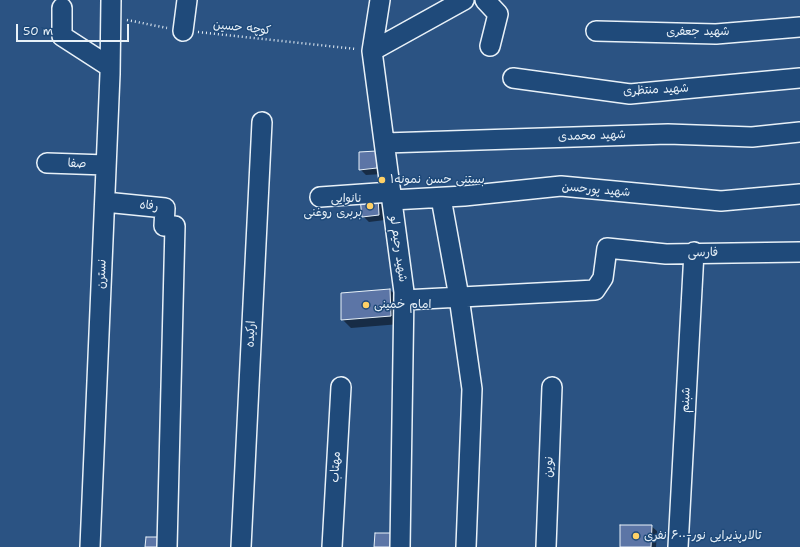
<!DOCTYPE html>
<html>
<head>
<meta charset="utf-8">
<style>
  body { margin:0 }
  #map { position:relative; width:800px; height:547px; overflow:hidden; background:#2b5383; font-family:"Shantell Sans",sans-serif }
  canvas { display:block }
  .scale { position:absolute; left:16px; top:24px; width:113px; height:18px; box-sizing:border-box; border:2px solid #e8f1f8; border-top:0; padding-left:5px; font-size:12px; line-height:14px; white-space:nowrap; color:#e8f1f8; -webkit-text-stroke:3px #1f4a7a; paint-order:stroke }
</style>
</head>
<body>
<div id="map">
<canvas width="800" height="547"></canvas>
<div class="scale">50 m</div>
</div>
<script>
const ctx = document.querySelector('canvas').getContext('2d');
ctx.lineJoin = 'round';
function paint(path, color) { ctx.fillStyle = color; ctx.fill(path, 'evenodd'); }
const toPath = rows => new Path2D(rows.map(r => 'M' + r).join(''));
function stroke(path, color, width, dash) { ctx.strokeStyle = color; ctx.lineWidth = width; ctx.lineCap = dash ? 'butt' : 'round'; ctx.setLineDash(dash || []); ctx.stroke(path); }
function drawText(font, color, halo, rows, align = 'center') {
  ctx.font = font + ' "Shantell Sans","Playpen Sans Arabic",sans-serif'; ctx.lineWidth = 3; ctx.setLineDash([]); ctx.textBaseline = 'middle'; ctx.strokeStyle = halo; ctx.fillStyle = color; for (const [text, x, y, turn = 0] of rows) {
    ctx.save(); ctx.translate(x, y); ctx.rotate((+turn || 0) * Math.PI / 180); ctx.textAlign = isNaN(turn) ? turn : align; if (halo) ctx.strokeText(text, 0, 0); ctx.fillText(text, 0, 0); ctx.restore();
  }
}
paint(toPath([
  [377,152,383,174,366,175,360,169],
  [377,197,383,202,385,220,369,222,363,216],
  [390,290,399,298,400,324,351,328,342,319],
  [651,526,657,531,656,547,621,547]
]), '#0007');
const building = toPath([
  [377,151,377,168,359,170,359,152,377,151],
  [378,196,379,215,362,217,360,198,378,196],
  [390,289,391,316,341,320,341,293,390,289],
  [620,525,652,525,651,547,620,547,620,525],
  [375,533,391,533,391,547,374,547,375,533],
  [146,537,165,537,164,547,145,547,146,537]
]);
paint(building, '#5c75a6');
stroke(building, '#e8f1f8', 1);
const minor = toPath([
  [380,0,372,51,404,292,400,547],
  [485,0,498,14,490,46],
  [62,8,62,36,110,67],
  [183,31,187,0],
  [596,31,716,34,800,27],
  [372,51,464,0],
  [513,78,630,94,800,78],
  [385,143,668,134,752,137,800,132],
  [47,163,106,165],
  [320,197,391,192],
  [441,198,459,297,472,389,466,547],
  [392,200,464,196,561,186,721,201,800,194],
  [105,202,165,208,164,226,175,226,167,547],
  [404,300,595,290,603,278,607,248,666,254,800,252],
  [90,547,110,74,111,0],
  [241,547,262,122],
  [332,547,341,387],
  [546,547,552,387],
  [678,547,694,252]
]);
stroke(minor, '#e8f1f8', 22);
stroke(toPath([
  [127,20,167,28],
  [198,32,356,49]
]), '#e8f1f8', 2.5, [1, 3]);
stroke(minor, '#1f4a7a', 19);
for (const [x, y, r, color] of [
  [382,180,4,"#ffd166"],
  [370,206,4,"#ffd166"],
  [366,305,4,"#ffd166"],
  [636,536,4,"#ffd166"]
]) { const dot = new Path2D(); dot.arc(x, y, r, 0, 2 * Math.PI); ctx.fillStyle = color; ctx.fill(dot); stroke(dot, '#1f4a7a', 1.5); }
drawText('12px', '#e8f1f8', '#1f4a7a', [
  ["کوچه حسین",242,28,6],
  ["شهید جعفری",698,32],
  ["شهید منتظری",656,90,-3],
  ["شهید محمدی",592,136,-2],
  ["صفا",77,164,2],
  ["شهید پورحسن",596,190,5],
  ["رفاه",149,206,6],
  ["شهید رحیم لو",398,249,82],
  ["فارسی",703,253,-1],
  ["نسترن",102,274,-88],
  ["ارکیده",251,334,-87],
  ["شبنم",686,400,-87],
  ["مهتاب",336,467,-87],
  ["نوین",549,467,-88]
]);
drawText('12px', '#e8f1f8', '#1f4a7a', [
  ["بستنی حسن نمونه۱",390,180],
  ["نانوایی",362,199,"right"],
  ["بربری روغنی",362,213,"right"],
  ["امام خمینی",374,305],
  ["تالارپذیرایی نور-۶۰۰ نفری",644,536]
], 'left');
</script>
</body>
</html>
